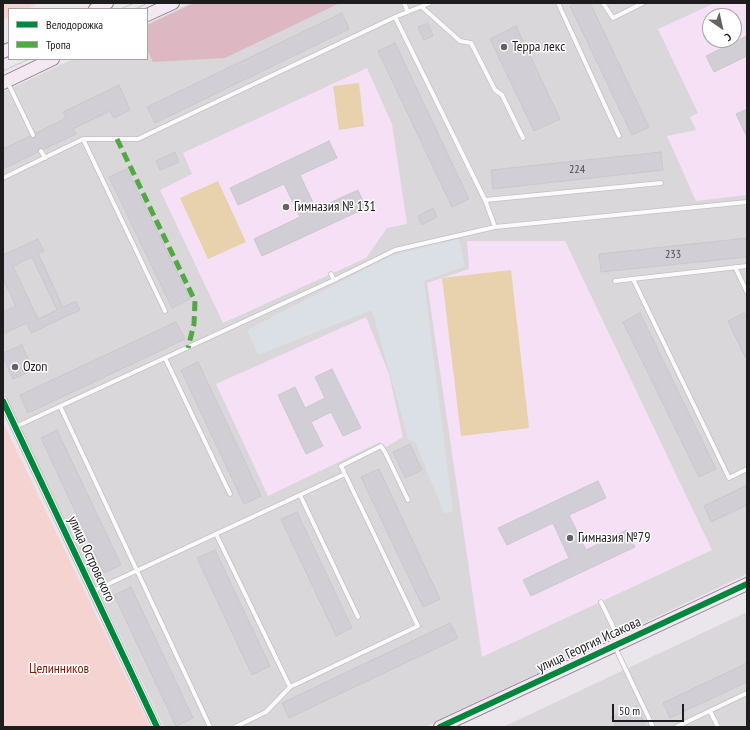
<!DOCTYPE html>
<html>
<head>
<meta charset="utf-8">
<style>
  body { margin:0 }
  #map { position:relative; width:750px; height:730px; overflow:hidden; background:#ebe5ec; font-family:"PT Sans Narrow",sans-serif }
  canvas { display:block }
  .frame { position:absolute; inset:0; border:4px solid #1d1d1d; pointer-events:none }
  .legend { position:absolute; left:8px; top:8px; width:140px; height:52px; box-sizing:border-box; background:#fff; border:1px solid #a5a5a5; margin:0; padding:5px 7px; list-style:none; font-size:12px; color:#1d1d1d }
  .legend li { display:flex; align-items:center; gap:8px; height:20px }
  .legend b { width:20px; border:1px solid #a5a5a5 }
  .north { position:absolute; left:702px; top:8px; width:40px; height:40px; box-sizing:border-box; background:#fff; border:1px solid #a5a5a5; border-radius:50%; rotate:146deg; font-size:11px; font-weight:700; line-height:16px; text-align:center; color:#1d1d1d }
  .north::after { content:''; display:block; margin:auto; width:14px; height:18px; background:#656365; clip-path:polygon(50% 0,100% 100%,50% 72%,0 100%) }
  .scale { position:absolute; left:612px; top:704px; width:72px; height:18px; box-sizing:border-box; border:2px solid #1d1d1d; border-top:0; padding-left:5px; font-size:12px; line-height:14px; white-space:nowrap; color:#1d1d1d; -webkit-text-stroke:3px #fff; paint-order:stroke }
</style>
</head>
<body>
<div id="map">
<canvas width="750" height="730"></canvas>
<div class="frame"></div>
<ul class="legend">
<li><b style="height:5px;background:#00873e"></b>Велодорожка</li>
<li><b style="height:5px;background:#52a943"></b>Тропа</li>
</ul>
<div class="north">С</div>
<div class="scale">50 m</div>
</div>
<script>
const ctx = document.querySelector('canvas').getContext('2d');
ctx.lineJoin = 'round';
function paint(path, color) { ctx.fillStyle = color; ctx.fill(path, 'evenodd'); }
const toPath = rows => new Path2D(rows.map(r => 'M' + r).join(''));
function stroke(path, color, width, dash) { ctx.strokeStyle = color; ctx.lineWidth = width; ctx.lineCap = dash ? 'butt' : 'round'; ctx.setLineDash(dash || []); ctx.stroke(path); }
function drawText(font, color, halo, rows, align = 'center') {
  ctx.font = font + ' "PT Sans Narrow",sans-serif'; ctx.lineWidth = 3; ctx.setLineDash([]); ctx.textBaseline = 'middle'; ctx.strokeStyle = halo; ctx.fillStyle = color; for (const [text, x, y, turn = 0] of rows) {
    ctx.save(); ctx.translate(x, y); ctx.rotate((+turn || 0) * Math.PI / 180); ctx.textAlign = isNaN(turn) ? turn : align; if (halo) ctx.strokeText(text, 0, 0); ctx.fillText(text, 0, 0); ctx.restore();
  }
}
paint(toPath([
  [190,3,747,3,747,574,425,727,164,727,3,391,3,92,73,59,147,59,147,24],
  [710,16,734,16,734,40,710,40],
  [747,612,747,727,503,727]
]), '#dad7db');
paint(toPath([
  [459,239,465,266,424,281,453,512,444,513,415,442,408,439,372,310,258,355,247,330,391,256]
]), '#dae0e6');
paint(toPath([
  [715,3,747,3,747,195,696,201,667,136,696,130,690,117,698,113,658,29],
  [710,16,734,16,734,40,710,40],
  [367,68,392,124,407,224,387,228,366,258,223,323,160,190,192,174,183,153],
  [467,241,565,241,712,550,482,657,427,283,469,269],
  [366,317,389,374,403,437,386,447,380,442,268,496,216,384]
]), '#f6e0f5');
paint(toPath([
  [194,3,340,3,225,58,153,62,147,49,147,25]
]), '#ddb8c3');
paint(toPath([
  [3,3,39,3,27,9,9,9,9,17,3,20],
  [3,422,150,727,3,727]
]), '#f5d3d1');
paint(toPath([
  [359,83,364,126,339,130,333,86],
  [218,181,246,242,208,259,180,198],
  [511,270,529,428,461,436,442,278]
]), '#e7d2ad');
paint(toPath([
  [3,366,16,395,8,399,3,388]
]), '#dad7da');
const building = toPath([
  [576,3,590,3,649,127,632,135,570,6,576,3],
  [342,13,349,29,155,123,147,107,342,13],
  [428,23,433,36,424,40,418,27,428,23],
  [516,26,560,119,534,131,490,39,516,26],
  [747,36,747,56,714,72,706,56,747,36],
  [395,43,469,199,452,207,378,51,395,43],
  [119,85,130,110,114,118,110,111,73,129,76,134,44,149,40,148,38,152,3,169,3,149,30,136,35,138,36,133,66,118,63,112,119,85],
  [747,109,747,137,736,114,747,109],
  [329,141,337,158,300,175,316,209,358,190,366,208,262,256,254,239,300,217,284,184,238,205,230,188,329,141],
  [175,152,179,162,160,170,156,161,175,152],
  [661,152,663,170,493,189,491,170,661,152],
  [127,169,190,299,172,308,109,177,127,169],
  [433,208,437,217,422,225,418,216,433,208],
  [747,238,747,257,601,272,599,254,747,238],
  [38,239,44,251,38,253,63,307,76,301,80,310,31,333,27,323,3,334,3,312,16,306,3,279,3,255,38,239],
  [32,257,57,310,38,319,13,266,32,257],
  [640,313,716,469,699,477,623,322,640,313],
  [744,313,747,319,747,361,728,321,744,313],
  [176,322,185,339,28,413,20,395,176,322],
  [22,345,33,370,13,379,3,357,3,353,22,345],
  [198,362,261,496,244,504,181,370,198,362],
  [332,369,361,428,343,436,331,412,311,422,323,446,306,454,278,395,295,387,305,408,325,398,315,377,332,369],
  [57,430,121,565,104,573,41,438,57,430],
  [410,444,422,470,405,478,393,452,410,444],
  [379,469,440,599,423,607,361,477,379,469],
  [598,481,606,498,569,515,586,550,627,530,635,547,531,596,523,580,569,558,553,523,507,545,498,528,598,481],
  [747,485,747,505,711,522,704,506,747,485],
  [297,512,352,628,336,636,281,519,297,512],
  [215,550,270,666,252,675,197,558,215,550],
  [131,587,193,718,176,726,114,595,131,587],
  [450,623,458,638,289,718,282,703,450,623],
  [747,663,747,682,670,718,663,703,747,663],
  [637,706,646,727,616,727,611,717,637,706]
]);
paint(building, '#d2ced5');
stroke(building, '#ccc7cf', 1);
const lane = toPath([
  [404,3,408,12],
  [558,3,619,136],
  [603,3,613,18,643,3],
  [422,7,460,41,471,43,495,90,502,95,523,138],
  [395,17,485,200,495,227],
  [8,83,33,135],
  [83,139,165,311],
  [41,151,45,158],
  [3,178,83,139,138,139,395,17,430,3],
  [485,200,661,183],
  [735,267,747,292],
  [331,274,334,280],
  [633,279,729,478,747,469],
  [615,281,747,266],
  [165,358,230,494],
  [60,406,210,727],
  [15,427,334,280,395,250,495,227,747,202],
  [300,495,358,617],
  [216,534,290,687],
  [93,591,345,474,341,466,381,446,385,452,408,500],
  [601,602,620,641],
  [615,647,653,727],
  [710,711,718,727],
  [235,727,266,712,290,687,418,626,345,474],
  [676,727,747,693]
]);
const street = toPath([
  [3,401,157,727]
]);
const secondary = toPath([
  [95,9,107,3],
  [147,15,173,3],
  [3,52,9,49],
  [3,83,53,59],
  [440,727,747,584]
]);
stroke(lane, '#c4c1c4', 5.5);
stroke(street, '#c4c1c4', 10);
stroke(secondary, '#967c93', 14);
stroke(lane, '#fcfbfc', 4);
stroke(street, '#fcfbfc', 8);
stroke(secondary, '#f4e9f3', 12);
stroke(toPath([
  [121,9,134,3],
  [135,9,148,3],
  [3,71,29,59]
]), '#cac9ca', 1);
stroke(toPath([
  [117,139,195,301,194,324,188,348]
]), '#52a943', 5, [10, 5]);
stroke(toPath([
  [3,401,157,727],
  [440,727,747,584]
]), '#00873e', 6);
for (const [x, y, r, color] of [
  [504,47,4,"#656365"],
  [286,207,4,"#656365"],
  [15,367,4,"#656365"],
  [570,538,4,"#656365"]
]) { const dot = new Path2D(); dot.arc(x, y, r, 0, 2 * Math.PI); ctx.fillStyle = color; ctx.fill(dot); stroke(dot, '#fff', 1.5); }
drawText('12px', '#4c4b4d', null, [
  ["224",577,170],
  ["233",673,255]
]);
drawText('14px', '#1d1d1d', '#fff', [
  ["Терра лекс",512,47],
  ["Гимназия № 131",294,207],
  ["Ozon",23,367],
  ["Гимназия №79",578,538]
], 'left');
drawText('14px', '#1d1d1d', '#fff', [
  ["улица Островского",91,559,65],
  ["улица Георгия Исакова",589,645,-25]
]);
drawText('14px', '#821704', '#fff', [
  ["Целинников",59,669]
]);
</script>
</body>
</html>
